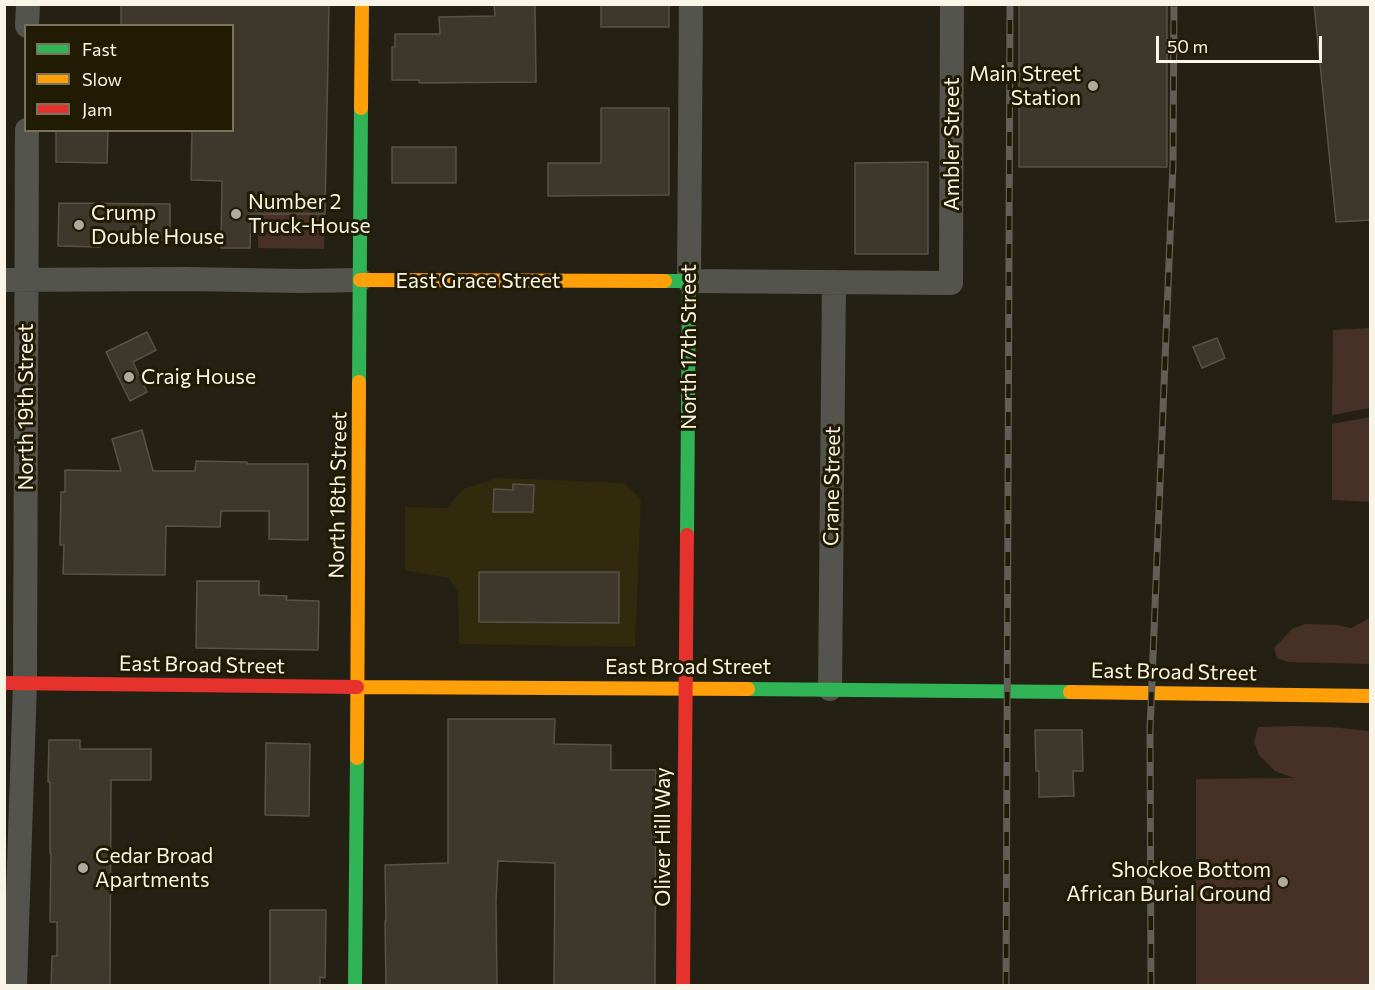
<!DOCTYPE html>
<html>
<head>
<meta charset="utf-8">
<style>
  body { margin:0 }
  #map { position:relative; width:1375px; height:990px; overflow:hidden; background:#242114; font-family:Commissioner,sans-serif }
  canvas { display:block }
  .frame { position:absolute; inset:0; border:6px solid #f8f4e6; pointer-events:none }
  .legend { position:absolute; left:24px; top:24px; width:210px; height:108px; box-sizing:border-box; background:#221b04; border:2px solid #78725e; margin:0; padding:8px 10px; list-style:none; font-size:18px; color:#f8f4e6 }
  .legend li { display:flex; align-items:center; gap:12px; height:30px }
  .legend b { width:30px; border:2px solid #78725e }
  .scale { position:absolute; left:1156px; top:36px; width:166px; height:27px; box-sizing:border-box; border:3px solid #f8f4e6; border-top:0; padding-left:8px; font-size:18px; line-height:21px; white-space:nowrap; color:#f8f4e6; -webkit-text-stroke:4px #221b04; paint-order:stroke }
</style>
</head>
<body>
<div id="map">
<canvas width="1375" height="990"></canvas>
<div class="frame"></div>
<ul class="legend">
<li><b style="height:8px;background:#30b455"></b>Fast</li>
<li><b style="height:8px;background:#ff9f0a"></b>Slow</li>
<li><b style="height:8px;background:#e5322d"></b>Jam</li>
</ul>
<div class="scale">50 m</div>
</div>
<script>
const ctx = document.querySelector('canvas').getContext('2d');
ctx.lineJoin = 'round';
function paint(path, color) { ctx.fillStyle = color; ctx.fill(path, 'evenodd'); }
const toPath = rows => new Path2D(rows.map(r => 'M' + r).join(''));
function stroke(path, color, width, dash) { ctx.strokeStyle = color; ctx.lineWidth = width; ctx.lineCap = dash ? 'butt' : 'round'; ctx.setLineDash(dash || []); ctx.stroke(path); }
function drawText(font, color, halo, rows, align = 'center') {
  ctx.font = font + ' Commissioner,sans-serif'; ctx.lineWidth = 6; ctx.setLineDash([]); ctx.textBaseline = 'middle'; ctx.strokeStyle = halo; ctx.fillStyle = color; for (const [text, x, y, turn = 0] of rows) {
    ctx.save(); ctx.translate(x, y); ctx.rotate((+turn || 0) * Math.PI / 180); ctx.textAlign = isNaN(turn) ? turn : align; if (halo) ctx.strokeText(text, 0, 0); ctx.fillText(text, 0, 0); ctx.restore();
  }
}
paint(toPath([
  [498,478,624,483,641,499,635,647,459,644,458,592,449,578,405,570,405,507,447,508,463,489]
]), '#312a0c');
paint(toPath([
  [259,214,325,214,324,249,258,248],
  [1370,328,1370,408,1332,415,1333,330],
  [1370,417,1370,502,1332,500,1332,424],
  [1370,618,1370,664,1288,662,1277,658,1274,648,1292,629,1305,624,1337,625,1351,628],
  [1292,726,1331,727,1370,731,1370,985,1196,985,1196,779,1294,778,1275,771,1259,755,1254,742,1258,727]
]), '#473025');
const building = toPath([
  [121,4,329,4,325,214,251,214,250,248,221,248,222,181,191,180,192,130,232,130,232,26,121,26,121,4],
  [494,4,535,4,536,82,419,83,419,80,392,80,392,47,395,47,395,34,440,34,439,17,495,16,494,4],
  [601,4,669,4,669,27,601,27,601,4],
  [1019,4,1167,4,1167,167,1019,167,1019,4],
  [1314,4,1370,4,1371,220,1336,222,1314,4],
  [601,108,669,108,669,195,548,196,548,163,601,163,601,108],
  [56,130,108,130,107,163,56,162,56,130],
  [392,147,456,147,456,183,392,183,392,147],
  [928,162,928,254,855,254,855,163,928,162],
  [59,203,170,204,170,240,100,239,100,247,58,246,59,203],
  [147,332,156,350,133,362,147,392,130,401,106,352,147,332],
  [1217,338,1225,358,1202,368,1193,347,1217,338],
  [142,430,153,471,195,471,196,461,247,462,247,464,308,464,308,540,269,539,269,511,221,511,220,527,166,526,165,575,63,574,64,545,60,545,61,492,65,492,65,470,121,471,112,439,142,430],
  [513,484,534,485,533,512,493,512,494,489,513,490,513,484],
  [479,572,619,572,619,623,479,622,479,572],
  [197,581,259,581,259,595,287,596,286,600,319,601,318,650,196,648,197,581],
  [448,719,555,719,554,744,611,745,611,770,656,770,655,986,554,986,555,863,498,861,496,901,497,986,386,986,385,921,386,921,385,865,448,863,448,719],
  [1035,730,1082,730,1083,771,1073,771,1074,796,1039,797,1039,771,1036,771,1035,730],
  [49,740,80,740,80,749,151,749,151,780,111,780,110,986,51,986,52,956,57,956,57,922,50,922,51,853,50,853,50,782,48,782,49,740],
  [266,743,310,744,309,816,265,815,266,743],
  [270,910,326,910,325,978,320,977,320,986,270,986,270,910]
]);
paint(building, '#3e372b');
stroke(building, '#575248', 1.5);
stroke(toPath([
  [691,4,689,281,951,283,952,4],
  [27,26,28,4],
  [4,280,185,279,301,281,360,280],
  [830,689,834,282],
  [15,986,25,683,27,130]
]), '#53544d', 24);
stroke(toPath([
  [665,281,689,281,687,535],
  [359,382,361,108],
  [748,689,1070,692],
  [355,986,357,758]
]), '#30b455', 14);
stroke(toPath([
  [361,108,362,4],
  [360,280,665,281],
  [357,687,748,689],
  [1070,692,1370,696],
  [357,758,359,382]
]), '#ff9f0a', 14);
stroke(toPath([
  [4,683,357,687],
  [683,986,687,535]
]), '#e5322d', 14);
const rail = toPath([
  [1006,986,1010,4],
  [1151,986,1150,730,1173,164,1174,4]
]);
stroke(rail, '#605e56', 7);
stroke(rail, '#221b04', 4.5, [14]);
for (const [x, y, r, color] of [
  [1093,86,6,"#aeaa9c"],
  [236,214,6,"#aeaa9c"],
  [79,225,6,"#aeaa9c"],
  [129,377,6,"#aeaa9c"],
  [83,868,6,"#aeaa9c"],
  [1283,882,6,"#aeaa9c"]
]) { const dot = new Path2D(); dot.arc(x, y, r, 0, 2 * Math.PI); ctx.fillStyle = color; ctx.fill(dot); stroke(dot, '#221b04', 2); }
drawText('21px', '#f8f4e6', '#221b04', [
  ["Main Street",1081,74,"right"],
  ["Station",1081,98,"right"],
  ["Number 2",248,202],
  ["Truck-House",248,226],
  ["Crump",91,213],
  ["Double House",91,237],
  ["Craig House",141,377],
  ["Cedar Broad",95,856],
  ["Apartments",95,880],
  ["Shockoe Bottom",1271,870,"right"],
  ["African Burial Ground",1271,894,"right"]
], 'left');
drawText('21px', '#f8f4e6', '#221b04', [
  ["Ambler Street",952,144,-90],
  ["East Grace Street",478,281],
  ["North 17th Street",689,347,-90],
  ["North 19th Street",26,407,-90],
  ["Crane Street",832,486,-89],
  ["North 18th Street",338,495,-89],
  ["East Broad Street",202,665,1],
  ["East Broad Street",688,667],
  ["East Broad Street",1174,672,1],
  ["Oliver Hill Way",663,837,-90]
]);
</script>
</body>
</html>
